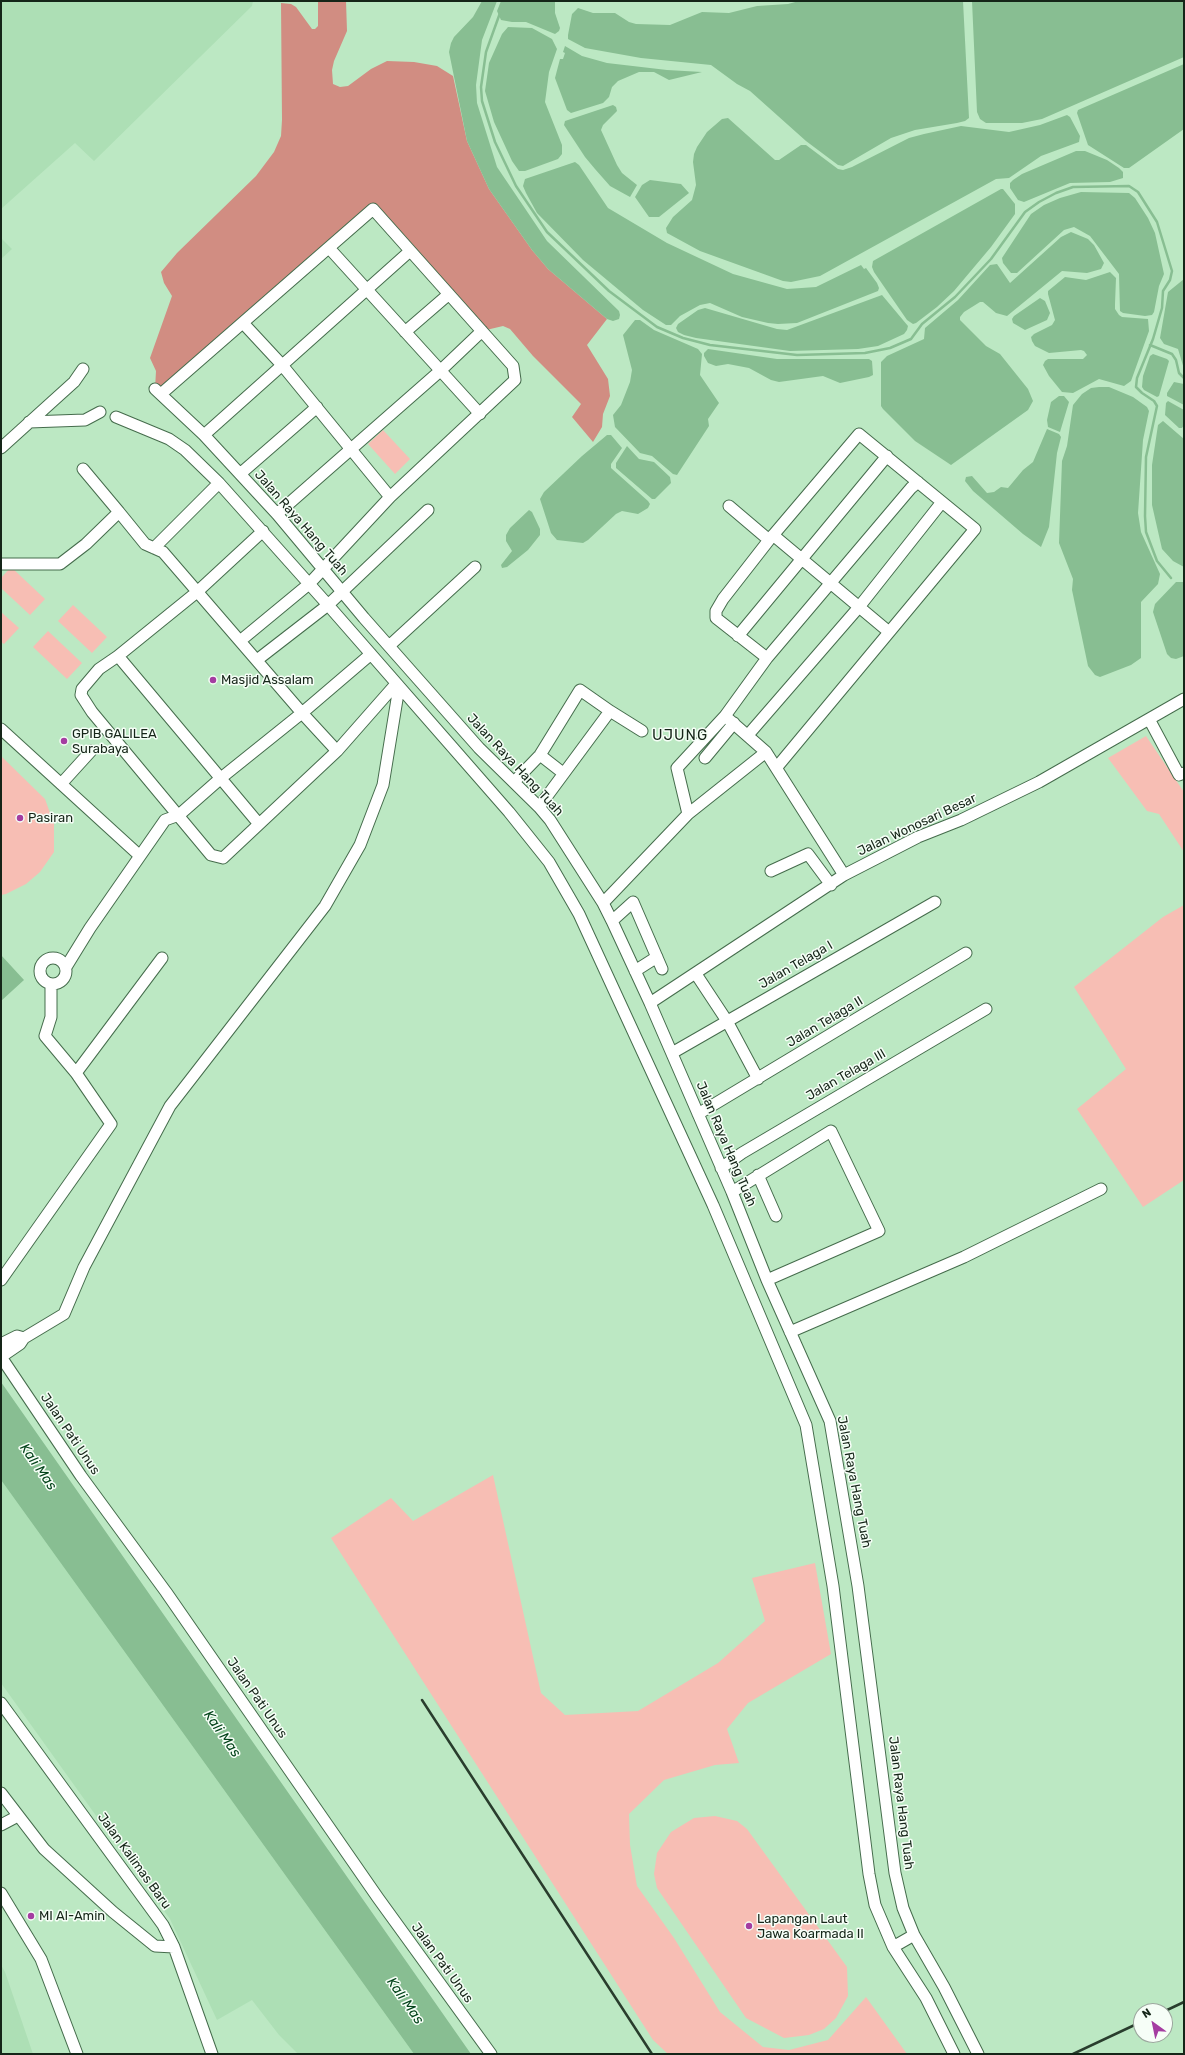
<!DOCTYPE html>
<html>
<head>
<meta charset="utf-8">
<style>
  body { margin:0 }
  #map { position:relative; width:1185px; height:2055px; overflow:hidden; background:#bce8c3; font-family:Rubik,sans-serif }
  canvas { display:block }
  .frame { position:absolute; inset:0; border:2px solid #152518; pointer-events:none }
  .north { position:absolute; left:1133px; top:2003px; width:40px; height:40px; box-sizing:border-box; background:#f6fef7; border:1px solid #9ca79e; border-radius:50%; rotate:327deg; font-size:11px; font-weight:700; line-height:16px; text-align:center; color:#152518 }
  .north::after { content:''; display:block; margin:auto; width:14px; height:18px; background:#a43da1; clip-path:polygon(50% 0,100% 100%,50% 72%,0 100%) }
</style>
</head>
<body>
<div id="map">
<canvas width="1185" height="2055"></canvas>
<div class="frame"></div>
<div class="north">N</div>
</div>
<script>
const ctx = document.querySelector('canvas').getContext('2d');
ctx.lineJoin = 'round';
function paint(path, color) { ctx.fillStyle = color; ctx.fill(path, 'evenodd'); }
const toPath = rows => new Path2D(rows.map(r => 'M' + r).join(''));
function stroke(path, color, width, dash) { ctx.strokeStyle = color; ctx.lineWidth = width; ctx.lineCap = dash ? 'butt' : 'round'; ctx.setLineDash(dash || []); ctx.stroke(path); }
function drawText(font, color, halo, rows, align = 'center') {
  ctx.font = font + ' Rubik,sans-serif'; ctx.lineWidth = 3; ctx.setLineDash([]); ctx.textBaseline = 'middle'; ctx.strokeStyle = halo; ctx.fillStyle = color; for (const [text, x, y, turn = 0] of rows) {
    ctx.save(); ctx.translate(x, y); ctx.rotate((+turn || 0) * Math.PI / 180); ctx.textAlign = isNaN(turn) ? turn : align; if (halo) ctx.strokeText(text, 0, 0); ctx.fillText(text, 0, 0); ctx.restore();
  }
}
paint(toPath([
  [1,1,253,1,252,6,94,161,75,143,1,209],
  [1,238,12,249,1,259],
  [1,1480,414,2054,298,2054,279,2035,252,2000,217,2020,170,1919,1,1683],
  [1,1965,5,1972,33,2054,1,2054]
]), '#addfb5');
paint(toPath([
  [383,430,410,459,395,474,368,444],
  [11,567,45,599,30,615,1,588,1,578],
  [73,605,107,637,92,653,58,621],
  [1,612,19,628,4,644,1,642],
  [48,631,82,663,67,679,33,647],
  [1146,736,1184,792,1184,852,1159,814,1147,811,1108,758],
  [1,756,45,799,54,824,54,852,40,872,26,884,6,894,1,895],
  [1184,905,1184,1180,1143,1207,1077,1109,1126,1069,1074,987,1163,917],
  [493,1475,541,1693,565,1715,638,1711,718,1663,765,1621,752,1578,815,1563,831,1654,748,1703,727,1729,739,1763,715,1765,664,1780,629,1814,630,1845,637,1886,674,1938,720,2012,763,2047,789,2050,828,2040,866,1997,907,2054,668,2054,653,2040,331,1538,391,1498,413,1521],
  [715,1816,737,1821,747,1829,847,1967,848,1996,836,2018,824,2029,809,2035,784,2038,746,2018,657,1888,654,1874,657,1853,671,1832,694,1818]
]), '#f7beb4');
paint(toPath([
  [318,1,346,1,347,31,334,61,332,70,333,84,340,87,348,86,371,69,387,61,414,62,437,66,453,76,467,141,489,189,532,250,548,269,607,319,587,345,608,379,610,396,603,414,602,427,593,442,572,417,581,404,533,356,510,329,503,326,482,331,373,209,161,394,155,389,156,371,150,358,172,296,164,283,161,272,177,253,256,176,274,152,281,136,282,120,281,3,291,4,296,7,312,29,315,29,318,26]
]), '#d18d82');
paint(toPath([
  [482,1,497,1,482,40,476,85,477,103,497,167,547,241,619,311,620,315,619,319,613,321,607,319,548,269,532,250,489,189,467,141,449,52,451,43,454,37,473,17],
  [501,1,555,1,555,13,560,28,559,31,555,34,526,22,512,22,501,20,497,11],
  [799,1,963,1,969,118,965,121,957,123,915,130,891,138,848,163,843,166,838,165,806,141,750,91,737,84,711,65,641,58,585,48,568,39,568,35,572,14,578,8,593,13,615,13,629,22,636,24,670,25,702,12,729,13,757,6,788,4],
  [972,1,1184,1,1184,57,1042,119,1022,123,986,123,980,119,977,112],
  [508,27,532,28,552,39,557,49,549,72,545,102,562,145,562,154,558,159,525,171,519,171,512,161,494,122,485,91,489,63,502,34],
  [565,46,582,56,607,63,667,70,702,72,669,80,654,72,639,72,618,81,612,87,609,97,603,103,571,113,567,110,555,78,560,59,563,59,565,53,563,52],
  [1184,64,1184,129,1129,168,1124,168,1088,145,1077,113,1078,110],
  [613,105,616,107,617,111,603,125,601,130,617,165,622,173,637,185,630,197,610,186,595,169,585,157,564,125,565,121],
  [1067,115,1070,117,1080,136,1079,142,1041,156,1009,178,996,179,820,276,791,282,783,281,700,251,667,233,666,228,673,217,692,200,696,185,693,162,694,154,697,147,707,132,722,119,728,118,775,160,779,160,801,145,806,145,838,169,843,170,852,167,909,138,924,134,961,126,1009,132,1040,125],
  [1076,151,1085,151,1107,160,1119,168,1123,172,1123,178,1110,182,1070,183,1024,202,1018,200,1010,188,1010,183,1013,180,1022,174],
  [575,162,579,165,608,208,667,243,733,274,787,289,816,287,861,265,864,269,866,268,877,283,879,288,878,291,797,323,778,324,768,323,742,317,710,303,700,305,680,316,671,325,666,325,643,310,583,260,537,213,526,193,523,186,525,179],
  [650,180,681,184,689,193,659,217,649,217,635,197,642,185],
  [1001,189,1003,189,1015,204,1015,214,991,247,954,291,937,307,916,323,913,324,907,320,874,272,872,267,873,261],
  [1081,192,1129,193,1135,198,1148,218,1155,233,1164,274,1159,286,1154,312,1152,315,1145,316,1123,313,1120,311,1119,274,1090,236,1074,227,1064,230,1017,273,1011,273,1003,263,1002,258,1031,214,1044,205,1060,198],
  [1071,232,1088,239,1094,245,1104,263,1101,269,1087,273,1062,271,1007,316,996,313,983,302,980,302,964,312,960,317,960,320,986,346,1000,354,1028,389,1033,401,1028,410,951,465,915,441,883,409,881,406,881,362,887,356,924,339,925,328,958,300,990,265,997,264,1010,283,1061,237],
  [1110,272,1116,278,1115,304,1115,309,1119,315,1122,317,1148,319,1149,331,1131,381,1124,386,1099,379,1073,393,1062,392,1049,376,1043,365,1045,361,1048,359,1083,359,1087,355,1084,351,1081,350,1049,353,1035,346,1032,341,1031,337,1034,334,1052,325,1055,320,1048,294,1048,291,1065,277,1086,280],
  [1184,279,1183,293,1184,369,1178,349,1164,344,1160,338,1168,292],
  [882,295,908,326,907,330,904,334,878,346,858,349,790,351,696,338,684,335,678,332,676,328,678,324,698,310,705,308,777,329,787,330],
  [1040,298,1045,301,1050,313,1047,320,1025,330,1013,323,1012,319,1014,316],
  [635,320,640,320,654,330,698,349,702,354,700,375,719,403,708,419,709,426,677,475,673,474,652,456,640,453,615,427,613,415,621,405,630,382,632,370,623,335],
  [708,349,777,359,869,359,872,361,873,375,869,377,840,383,823,376,779,382,771,380,749,368,728,364,716,366,708,363,704,356,704,353],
  [1153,354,1167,359,1169,361,1159,396,1157,397,1144,390,1142,387,1143,376,1150,356],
  [1174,382,1184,384,1184,405,1167,396,1167,393],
  [1099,387,1109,387,1133,397,1147,407,1149,411,1143,440,1138,513,1141,532,1160,574,1158,584,1141,602,1141,658,1131,665,1100,677,1095,675,1088,666,1072,590,1073,579,1059,543,1062,461,1067,446,1073,405,1082,394,1091,388],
  [1059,396,1064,396,1069,402,1060,432,1048,427,1047,420,1051,402],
  [1168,401,1184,410,1184,425,1182,428,1179,428,1165,415,1166,403],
  [1163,421,1184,439,1184,567,1173,561,1162,549,1152,505,1152,465,1158,425],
  [1047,429,1059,434,1061,437,1057,453,1049,527,1041,547,1023,534,973,491,965,481,966,477,972,476,987,493,994,492,1001,487,1008,488,1023,470,1033,462],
  [607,435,611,435,622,448,611,464,611,468,648,501,650,504,648,508,638,514,622,511,616,514,588,540,583,543,557,540,551,533,540,499,544,492,582,456],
  [627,446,639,459,654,462,670,477,671,483,655,499,652,499,616,468,616,463],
  [529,510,532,512,540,529,540,535,528,550,507,567,502,568,501,565,512,551,506,541,506,535,510,528],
  [1176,582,1184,582,1184,656,1176,659,1171,658,1167,654,1153,612,1155,604],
  [1,955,24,980,1,1001],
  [1,1382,471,2054,414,2054,1,1480]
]), '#88be92');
stroke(toPath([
  [500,13,486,52,481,87,482,101,495,142,516,186,547,232,609,291,657,327,683,338,710,345,797,355,865,353,890,348,911,339,922,324,955,297,991,259,1025,212,1039,202,1056,193,1073,187,1129,186,1138,192,1157,222,1172,271,1170,280,1163,291,1162,308,1153,339,1137,378,1136,387,1142,393,1154,401,1157,406,1146,457,1145,516,1146,532,1157,561,1171,578],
  [1150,345,1172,354,1176,360,1179,373,1184,378]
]), '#88be92', 2.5);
const minor = toPath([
  [329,248,480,414],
  [243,323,282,365,390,497],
  [405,332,449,294],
  [155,389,204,435,277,514,364,618,479,748,539,807,550,820,603,903,612,921,650,1003,732,1192,767,1280,830,1421,858,1586,895,1873,903,1908,914,1935,944,1987,978,2054],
  [161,394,373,209,513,366,515,380,390,497,309,584,240,641],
  [116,417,169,439,185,450,219,483,328,605,509,812,549,862,579,914,713,1205,806,1425,833,1586,869,1874,875,1905,893,1947,926,1998,954,2054],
  [29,422,85,420,100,412],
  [204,435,410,251],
  [1,448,74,382,83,369],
  [83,469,119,512],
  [240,474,317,407],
  [729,506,769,540],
  [277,514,440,371,482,331],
  [263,531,197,592,118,656,99,669,82,689,81,695,92,712,211,855,223,858,337,751,396,684],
  [773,535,889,632],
  [154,548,219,483],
  [1,564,60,564,86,544,119,512,145,544,163,552,302,713,221,778,179,815,165,820,90,928,66,967],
  [738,636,887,456],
  [389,646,475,567],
  [118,656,259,824],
  [767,658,716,618,716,611,723,599,769,540,859,434,975,529,777,767],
  [257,660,328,605,428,510],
  [725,716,766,752,844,875],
  [1149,719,1179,775,1184,773],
  [1,729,140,856],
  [748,735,859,607,942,502],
  [337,751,302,713,371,654],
  [540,755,563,773],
  [705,758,734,723],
  [515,781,540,755,580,690,610,711],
  [61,784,91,751],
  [539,807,610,711,642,731],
  [688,814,766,752],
  [771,871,808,854,831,885],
  [603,903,688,814,677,768,725,716,767,658,911,488,918,482],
  [612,921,633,902,662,969],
  '40 971a13 13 0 1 1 26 0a13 13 0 1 1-26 0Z',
  [635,971,657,957],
  [696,974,727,1021,758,1079],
  [650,1003,844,875,918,837,961,820,1039,782,1184,699],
  [672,1053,935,902],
  [76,1073,162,958],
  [698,1114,966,953],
  [721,1168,742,1153,986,1009],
  [758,1175,776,1216],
  [732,1192,831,1131,879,1231,767,1280],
  [1,1280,111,1124,76,1073,45,1036,51,1017,51,985],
  [790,1332,964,1257,1101,1189],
  [1,1344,17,1336,24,1338],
  [1,1357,81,1476,166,1592,378,1898,491,2054],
  [1,1357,20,1344,24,1338,64,1314,84,1267,170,1106,325,906,360,845,383,785,399,687],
  [1,1703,163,1925,174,1947,212,2054],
  [1,1793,44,1849,113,1912,155,1946,174,1947],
  [1,1825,18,1816],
  [1,1893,41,1959,77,2054],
  [893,1947,914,1935]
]);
stroke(minor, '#456c4c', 13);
stroke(minor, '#fff', 11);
stroke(toPath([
  [422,1700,652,2054],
  [1165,2011,1184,2002],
  [1073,2054,1141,2022]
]), '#293d2d', 2.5);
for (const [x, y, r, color] of [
  [213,680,4,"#a43da1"],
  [64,741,4,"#a43da1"],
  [20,818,4,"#a43da1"],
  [31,1916,4,"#a43da1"],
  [749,1926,4,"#a43da1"]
]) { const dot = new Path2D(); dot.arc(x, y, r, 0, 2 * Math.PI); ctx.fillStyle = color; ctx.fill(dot); stroke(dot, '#f6fef7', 1.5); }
drawText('13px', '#152518', '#f6fef7', [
  ["Jalan Raya Hang Tuah",301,523,49],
  ["Jalan Raya Hang Tuah",515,765,47],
  ["Jalan Wonosari Besar",917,825,-25],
  ["Jalan Telaga I",796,965,-30],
  ["Jalan Telaga II",825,1022,-31],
  ["Jalan Telaga III",846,1075,-30],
  ["Jalan Raya Hang Tuah",726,1144,67],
  ["Jalan Pati Unus",70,1434,56],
  ["Jalan Raya Hang Tuah",854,1482,79],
  ["Jalan Pati Unus",257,1698,55],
  ["Jalan Raya Hang Tuah",901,1803,83],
  ["Jalan Kalimas Baru",134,1861,54],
  ["Jalan Pati Unus",442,1963,54]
]);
drawText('13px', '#152518', '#f6fef7', [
  ["Masjid Assalam",221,680],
  ["GPIB GALILEA",72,734],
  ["Surabaya",72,749],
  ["Pasiran",28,818],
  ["MI Al-Amin",39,1916],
  ["Lapangan Laut",757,1919],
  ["Jawa Koarmada II",757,1934]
], 'left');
drawText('italic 14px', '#03431a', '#f6fef7', [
  ["Kali Mas",38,1467,55],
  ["Kali Mas",222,1734,55],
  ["Kali Mas",405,2001,55]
]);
ctx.letterSpacing = '1px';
drawText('15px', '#152518', '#f6fef7', [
  ["UJUNG",680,736]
]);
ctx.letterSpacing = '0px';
</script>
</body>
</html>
